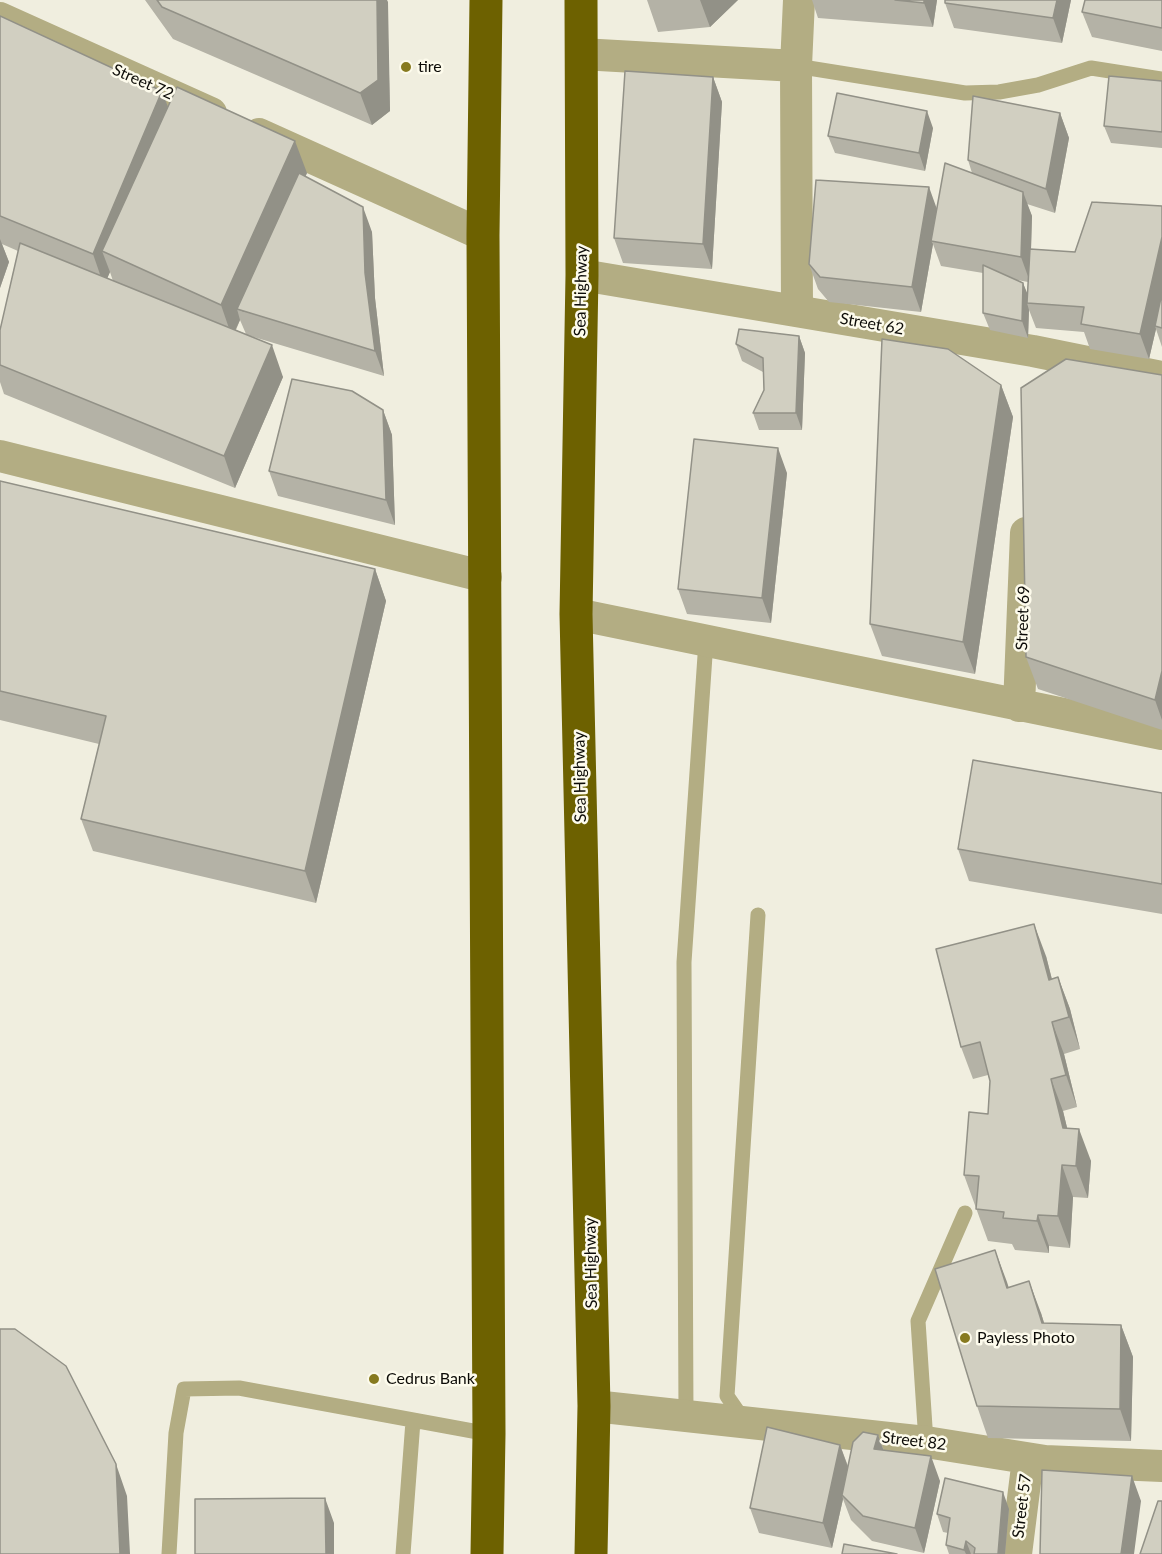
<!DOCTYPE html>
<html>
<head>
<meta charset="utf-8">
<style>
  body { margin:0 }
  canvas { display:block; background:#f0eedf }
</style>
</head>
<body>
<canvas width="1162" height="1554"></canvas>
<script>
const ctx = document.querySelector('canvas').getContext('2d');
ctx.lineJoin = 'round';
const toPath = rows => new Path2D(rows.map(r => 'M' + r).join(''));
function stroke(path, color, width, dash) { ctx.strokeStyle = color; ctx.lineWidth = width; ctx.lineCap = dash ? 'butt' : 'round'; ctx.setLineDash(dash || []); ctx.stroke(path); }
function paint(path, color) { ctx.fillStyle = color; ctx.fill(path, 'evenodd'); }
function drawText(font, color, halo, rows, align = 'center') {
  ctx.font = font + ' Lato,sans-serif'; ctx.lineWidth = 5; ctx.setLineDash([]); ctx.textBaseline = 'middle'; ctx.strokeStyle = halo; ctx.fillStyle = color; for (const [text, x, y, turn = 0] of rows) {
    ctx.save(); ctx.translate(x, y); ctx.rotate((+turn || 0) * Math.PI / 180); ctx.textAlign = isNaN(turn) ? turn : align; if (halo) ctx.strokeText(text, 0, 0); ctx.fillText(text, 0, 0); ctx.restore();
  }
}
stroke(toPath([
  [796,66,965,93,999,92,1038,85,1091,68,1162,79],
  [686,1416,684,962,706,641],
  [745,1422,727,1396,758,915],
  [926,1442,918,1321,965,1213],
  [169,1554,176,1433,184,1389,239,1388,489,1434],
  [403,1554,413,1421]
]), '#b3ad83', 15);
stroke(toPath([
  [0,18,211,113],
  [581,54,796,66],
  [259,134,483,235],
  [582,275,1033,351,1162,377],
  [797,311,796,66,799,0],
  [0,456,486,577],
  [576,614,1162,734],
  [1019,706,1026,533],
  [594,1406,926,1442,1045,1461,1162,1466],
  [1016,1554,1028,1459]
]), '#b3ad83', 32);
stroke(toPath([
  [486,0,483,235,489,1434,487,1554],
  [581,0,582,275,576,614,594,1406,591,1554]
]), '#6d6100', 33);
paint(toPath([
  [145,0,387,0,390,111,372,125,173,39],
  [647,0,738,0,710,27,658,32],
  [812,0,937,0,933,27,818,18],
  [1071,0,1062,43,954,28,945,3],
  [1162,0,1162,51,1092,37,1082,12],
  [0,16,162,91,168,108,307,173,305,177,372,232,375,298,384,376,247,335,283,377,235,488,4,394,0,382,0,330,18,251,2,244,9,262,0,288],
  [110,272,113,281,107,278],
  [240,320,246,334,236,330],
  [713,77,722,102,712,269,623,263,614,238],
  [1162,81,1162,148,1111,143,1104,126],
  [1060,113,1069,138,1055,213,1027,204,1032,216,1031,249,1075,252,1162,206,1162,347,1156,329,1149,359,1090,349,1084,332,1036,328,1029,310,1028,338,990,330,983,313,983,273,941,266,933,244,921,312,829,302,818,289,809,264,937,209,972,173,968,160],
  [1017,280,1028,282,1027,294,1023,283],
  [933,128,925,171,835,153,828,136],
  [799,336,805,353,802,430,759,430,753,413,764,390,763,372,742,361,736,344],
  [1162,375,1162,730,1038,689,1026,657],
  [1001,385,1013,417,975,674,882,656,870,624],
  [383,410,392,435,395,525,278,496,269,471],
  [787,473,771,623,687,614,678,589],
  [0,481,375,569,386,601,316,903,93,851,81,819,99,744,0,720],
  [1162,793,1162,914,969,881,958,849],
  [1046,956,1052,979,1058,977,1070,1009,1080,1049,1064,1054,1077,1107,1063,1111,1067,1128,1091,1161,1088,1198,1073,1197,1070,1248,1049,1246,1049,1253,1015,1250,1012,1244,988,1241,964,1175,988,1114,990,1081,988,1075,973,1079,961,1047],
  [1009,1287,1041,1313,1044,1323,1121,1325,1133,1357,1131,1441,988,1438,977,1406],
  [878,1435,884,1450,940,1481,924,1553,872,1541,851,1520,843,1499,832,1548,759,1533,750,1508,840,1445,848,1466],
  [1009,1509,1005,1554,949,1554,946,1545,948,1533,943,1532,937,1514]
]), '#b4b2a6');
paint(toPath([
  [377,0,387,0,388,2,390,111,372,125,360,93],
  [700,0,738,0,710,27],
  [924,0,937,0,933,27,924,3],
  [1057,0,1071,0,1062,43,1053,18],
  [713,77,722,102,712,269,703,244],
  [162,91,174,123,102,251,110,272,104,286,93,254],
  [927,111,933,128,925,171,919,153],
  [1060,113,1069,138,1055,213,1046,189],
  [295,141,307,173,244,312,237,309,240,320,232,337,221,305],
  [929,187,938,212,931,241,933,244,921,312,912,287],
  [1023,192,1032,216,1030,282,1021,257],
  [363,207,372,232,375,298,384,376,375,351,365,273],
  [1162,237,1162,302,1155,326,1156,329,1149,359,1140,334],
  [0,239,9,262,0,288],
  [1023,283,1030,300,1027,303,1029,310,1028,338,1022,321],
  [799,336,805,353,802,430,796,413],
  [272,345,283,377,235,488,224,456],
  [1001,385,1013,417,975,674,963,642],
  [383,410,392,435,395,525,386,500],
  [778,448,787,473,771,623,762,598],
  [375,569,386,601,316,903,305,871],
  [1162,671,1162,720,1155,700],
  [1034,924,1046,956,1060,1012,1049,980],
  [1058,977,1070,1009,1080,1049,1069,1017],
  [1052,1022,1064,1054,1077,1107,1066,1075],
  [1051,1079,1063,1111,1075,1160,1063,1128],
  [1079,1129,1091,1161,1088,1198,1076,1166],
  [1062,1165,1073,1197,1070,1248,1058,1216],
  [1038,1215,1049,1246,1049,1253,1037,1221],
  [995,1250,1007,1282,1019,1320,1007,1288],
  [1029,1281,1041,1313,1054,1355,1042,1323],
  [1121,1325,1133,1357,1131,1441,1120,1409],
  [878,1435,887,1460,874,1449],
  [840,1445,849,1470,842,1495,843,1499,832,1548,823,1523],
  [931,1456,940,1481,924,1553,915,1528],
  [116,1464,127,1496,130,1554,120,1554],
  [1132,1476,1141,1501,1134,1554,1121,1554],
  [1003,1492,1009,1509,1005,1554,998,1554],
  [325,1498,334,1523,334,1554,326,1554],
  [966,1541,971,1554,966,1554,964,1550]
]), '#929187');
const building = toPath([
  [157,0,377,0,378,80,360,93,162,7,157,0],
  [895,0,924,0,924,3,895,0],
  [945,0,1057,0,1053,18,945,3,945,0],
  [1085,0,1162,0,1162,28,1082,12,1085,0],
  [0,16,162,91,93,254,0,216,0,16],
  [625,71,713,77,703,244,614,238,625,71],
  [1109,76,1162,81,1162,132,1104,126,1109,76],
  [177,87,295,141,221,305,102,251,177,87],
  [837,93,927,111,919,153,828,136,837,93],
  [973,96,1060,113,1046,189,968,160,973,96],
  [945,163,1023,192,1021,257,931,241,945,163],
  [299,173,363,207,365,273,375,351,237,309,299,173],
  [816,180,929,187,912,287,820,277,809,264,816,180],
  [1092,202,1162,206,1162,237,1140,334,1081,324,1084,307,1027,303,1030,249,1075,252,1092,202],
  [20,243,272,345,224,456,0,365,0,330,20,243],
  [983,265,1023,283,1022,321,983,313,983,265],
  [1162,293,1162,328,1155,326,1162,293],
  [739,329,799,336,796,413,753,413,764,390,763,358,736,344,739,329],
  [882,339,948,349,1001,385,963,642,870,624,882,339],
  [1066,359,1162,375,1162,671,1155,700,1026,657,1021,388,1066,359],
  [292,379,352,391,383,410,386,500,269,471,292,379],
  [694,439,778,448,762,598,678,589,694,439],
  [0,481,375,569,305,871,81,819,106,716,0,691,0,481],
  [973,760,1162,793,1162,884,958,849,973,760],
  [1034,924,1049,980,1058,977,1069,1017,1052,1022,1066,1075,1051,1079,1063,1128,1079,1129,1076,1166,1062,1165,1058,1216,1038,1215,1037,1221,1003,1218,1004,1212,976,1209,979,1176,964,1175,969,1112,988,1114,990,1081,980,1042,961,1047,936,949,1034,924],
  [995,1250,1007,1288,1029,1281,1042,1323,1121,1325,1120,1409,977,1406,935,1269,995,1250],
  [0,1329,15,1329,66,1366,116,1464,120,1554,0,1554,0,1329],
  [767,1427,840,1445,823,1523,750,1508,767,1427],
  [863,1432,878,1435,874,1449,931,1456,915,1528,863,1516,842,1495,853,1442,863,1432],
  [1042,1470,1132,1476,1121,1554,1040,1554,1042,1470],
  [945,1478,1003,1492,998,1554,974,1554,975,1548,966,1541,964,1550,946,1545,950,1518,937,1514,945,1478],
  [325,1498,326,1554,195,1554,195,1499,325,1498],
  [1158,1501,1162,1501,1162,1554,1140,1554,1158,1501],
  [844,1544,897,1554,842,1554,844,1544]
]);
paint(building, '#d1cfc1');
stroke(building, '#929187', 1.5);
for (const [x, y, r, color] of [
  [406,67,6,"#877a1f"],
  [965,1338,6,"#877a1f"],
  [374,1379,6,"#877a1f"]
]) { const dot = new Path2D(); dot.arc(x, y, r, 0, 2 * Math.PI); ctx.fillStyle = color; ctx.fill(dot); stroke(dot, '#fdfbec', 2); }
drawText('16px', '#0c0b07', '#fdfbec', [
  ["tire",418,67],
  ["Payless Photo",977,1338],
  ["Cedrus Bank",386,1379]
], 'left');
drawText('16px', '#0c0b07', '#fdfbec', [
  ["Street 72",143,82,24],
  ["Sea Highway",581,291,-89],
  ["Street 62",872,324,10],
  ["Street 69",1023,618,-88],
  ["Sea Highway",580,777,-91],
  ["Sea Highway",591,1263,-91],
  ["Street 82",914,1441,7],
  ["Street 57",1022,1506,-83]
]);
</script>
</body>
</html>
